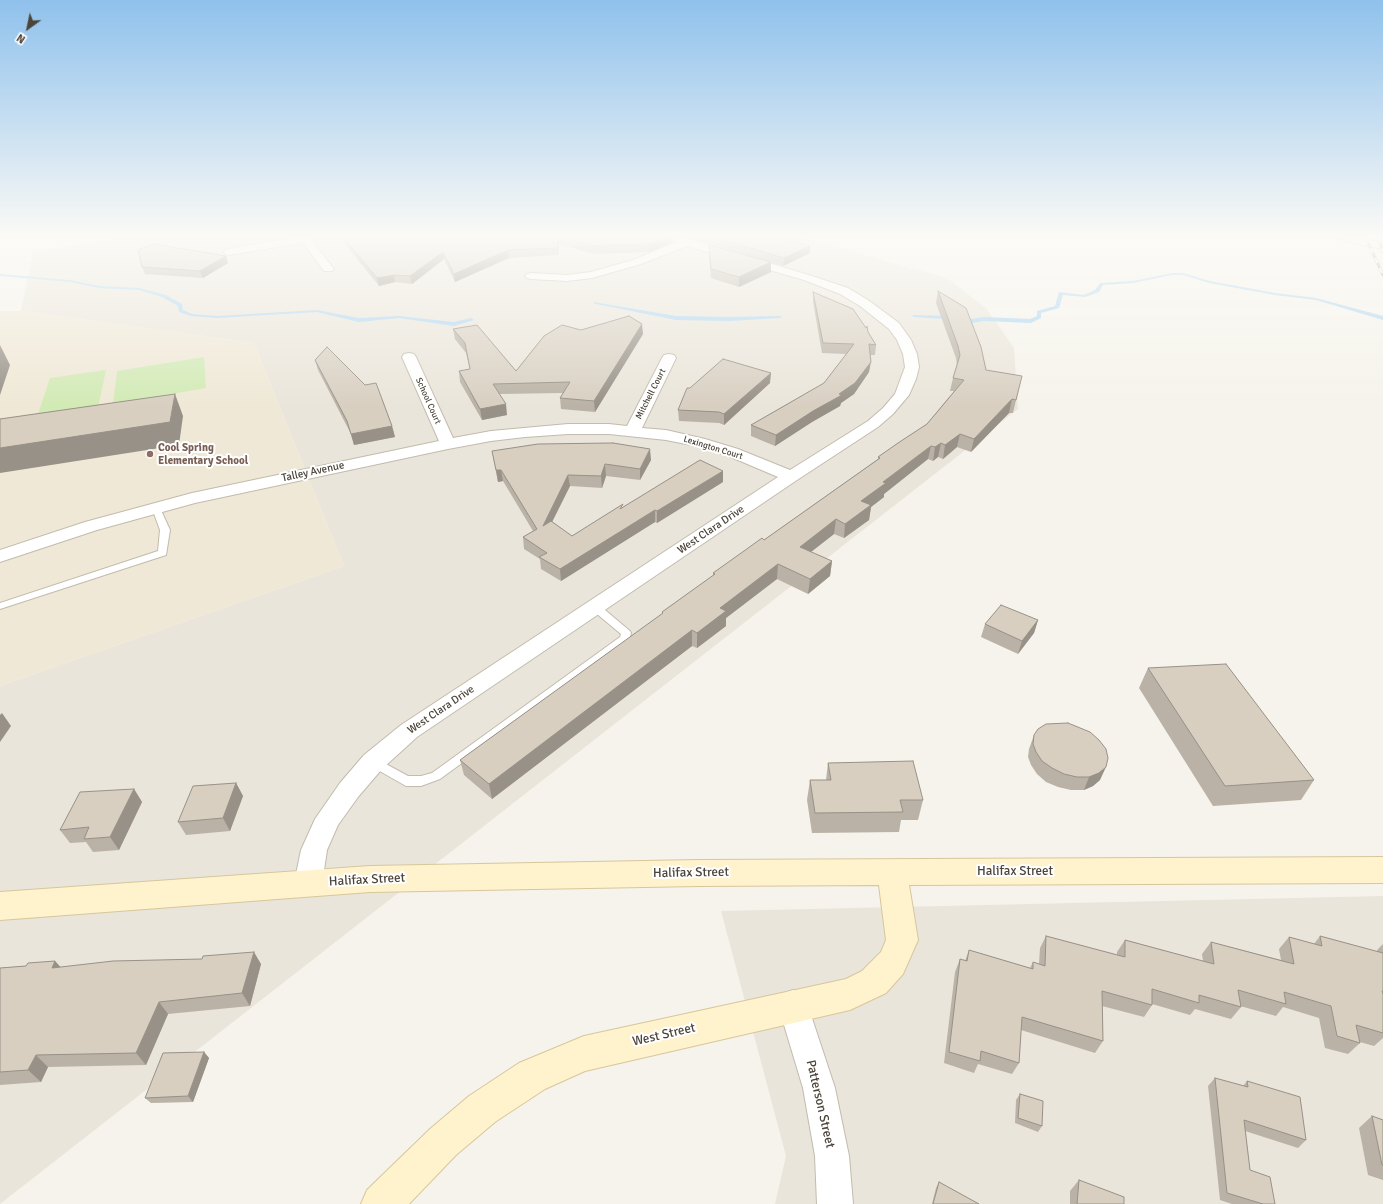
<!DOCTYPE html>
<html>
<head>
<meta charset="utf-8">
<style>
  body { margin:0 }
  #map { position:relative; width:1383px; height:1204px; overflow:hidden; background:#f6f3ec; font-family:Signika,sans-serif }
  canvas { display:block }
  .north { position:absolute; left:8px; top:8px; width:40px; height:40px; -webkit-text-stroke:3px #fff; paint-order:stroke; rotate:213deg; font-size:11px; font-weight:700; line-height:16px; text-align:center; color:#4b4439 }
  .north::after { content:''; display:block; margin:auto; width:14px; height:18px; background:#4b4439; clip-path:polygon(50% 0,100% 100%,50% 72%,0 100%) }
</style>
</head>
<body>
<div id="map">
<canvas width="1383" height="1204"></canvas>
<div class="north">N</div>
</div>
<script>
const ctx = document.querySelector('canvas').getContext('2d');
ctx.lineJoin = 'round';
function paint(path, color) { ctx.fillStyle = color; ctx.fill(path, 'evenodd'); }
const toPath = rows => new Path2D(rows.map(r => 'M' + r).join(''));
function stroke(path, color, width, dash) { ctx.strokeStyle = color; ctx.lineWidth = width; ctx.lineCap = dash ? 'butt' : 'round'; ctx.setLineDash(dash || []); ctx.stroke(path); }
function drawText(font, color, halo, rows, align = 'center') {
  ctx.font = font + ' Signika,sans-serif'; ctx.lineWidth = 4; ctx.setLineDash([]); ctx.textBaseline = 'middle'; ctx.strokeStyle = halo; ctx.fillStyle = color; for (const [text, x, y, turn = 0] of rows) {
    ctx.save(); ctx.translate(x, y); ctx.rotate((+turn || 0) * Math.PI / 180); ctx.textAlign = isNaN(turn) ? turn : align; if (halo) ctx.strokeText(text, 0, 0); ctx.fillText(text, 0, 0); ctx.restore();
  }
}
paint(toPath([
  [119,238,805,238,947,278,986,308,1014,348,1018,409,0,1204,0,686,344,566,254,343,21,311,33,252],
  [1383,896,1383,1204,775,1204,786,1156,721,911]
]), '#eae5da');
paint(toPath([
  [0,311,21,311,254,343,344,566,0,686]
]), '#efe8d6');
paint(toPath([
  [204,357,206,388,113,404,117,371],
  [106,370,98,407,37,417,50,378]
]), '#d2eab5');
paint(toPath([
  [1172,273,1183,273,1210,281,1275,293,1316,298,1383,316,1383,320,1316,300,1275,295,1209,283,1183,275,1172,275,1133,283,1103,285,1099,292,1085,297,1063,295,1059,308,1041,313,1041,318,1031,323,984,321,971,323,955,320,914,317,912,316,914,315,955,316,971,319,984,317,1030,319,1037,316,1037,311,1055,306,1059,292,1084,295,1095,290,1100,283,1133,281,1172,273],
  [0,274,70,280,99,286,139,288,166,295,182,304,183,310,192,314,217,316,317,310,359,318,399,316,454,322,471,318,474,320,454,326,399,318,359,322,317,312,217,318,191,316,179,312,178,306,162,297,139,290,99,288,70,282,0,276,0,274],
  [594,302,676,316,729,317,780,316,782,317,780,318,729,321,676,320,596,304,594,304,594,302]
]), '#a9d4f2');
const lane = toPath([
  [156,505,160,508,170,530,166,555,0,609,0,603,158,551,160,530,152,508,156,505],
  [595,604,599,605,630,631,631,633,629,641,440,779,421,786,406,786,369,765,367,762,369,759,373,757,408,776,421,776,432,773,620,637,621,634,591,609,590,607,591,605,595,604]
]);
const street = toPath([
  [292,238,319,238,312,241,334,269,332,271,324,271,303,243,228,255,223,252,228,249,292,238],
  [668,238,686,238,812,276,848,288,868,300,899,323,911,340,917,354,919,367,916,379,909,395,893,414,878,427,797,480,417,737,382,769,358,797,338,825,327,850,322,884,318,893,308,896,298,893,294,884,301,850,315,819,340,783,364,755,401,725,778,477,726,455,696,446,666,440,609,434,568,434,525,437,491,441,448,449,195,503,97,530,0,562,0,550,85,522,192,493,439,441,402,357,404,354,409,353,414,354,416,357,453,438,491,431,568,424,609,424,627,426,662,358,664,355,669,354,674,355,676,358,642,428,666,430,705,439,738,449,790,470,868,421,883,408,895,394,905,367,903,354,897,340,889,329,860,306,840,294,804,280,687,246,641,264,592,278,567,281,531,279,527,278,525,276,527,274,531,273,567,275,591,272,633,260,677,242,668,238],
  [1338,238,1361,238,1383,243,1383,249,1343,241,1338,238],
  [793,990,804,994,835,1088,849,1156,853,1204,817,1204,815,1156,803,1088,778,1005,782,994,793,990]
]);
const secondary = toPath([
  [1383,857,1383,883,909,885,918,940,903,974,886,993,850,1010,585,1071,545,1089,495,1122,456,1155,409,1204,361,1204,367,1190,430,1129,469,1096,519,1063,584,1036,846,979,862,971,881,952,886,940,879,885,699,886,370,892,0,920,0,892,370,866,699,860,1383,857]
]);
stroke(lane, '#c2bbae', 2);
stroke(street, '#c2bbae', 2);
stroke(secondary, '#d6c79b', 2);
paint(lane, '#fff');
paint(street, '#fff');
paint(secondary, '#fff3cd');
const rail = toPath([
  [1366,238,1383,275],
  [1378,238,1383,252]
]);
stroke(rail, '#9a9a9a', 3);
stroke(rail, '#fff', 2, [5.5]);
paint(toPath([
  [340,238,673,238,673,242,649,252,594,254,559,244,558,255,509,258,455,282,444,259,412,284,395,282,379,286],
  [692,238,782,238,810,253,783,266],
  [709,245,771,272,739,287,711,278,709,254],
  [226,256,228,263,203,278,145,274,142,267],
  [938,291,986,370,1016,400,1013,413,1009,413,971,452,957,447,943,459,938,457,933,461,928,459,884,494,884,497,871,507,869,520,844,538,834,534,811,552,832,561,830,576,808,594,777,579,726,618,726,626,697,648,692,646,492,799,464,775,460,760,662,614,662,612,713,576,713,573,764,540,878,459,878,457,927,424,954,391,950,391,953,378,957,365,956,358,936,303],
  [813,292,868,332,876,345,875,355,870,355,869,372,854,394,841,403,840,406,812,422,775,446,751,436,751,425,824,383,846,354,822,353,813,302],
  [453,329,516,371,581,330,643,334,595,412,561,409,560,398,563,393,499,394,507,415,482,420,460,382,459,371,470,369,466,353,455,339],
  [315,360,392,426,395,437,354,445,350,432,318,370],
  [770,383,724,425,719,423,679,421,678,410],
  [492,451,651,460,640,480,606,476,602,488,570,486,552,522,572,536,623,507,723,482,657,523,655,522,561,581,541,569,540,559,524,549,523,537,533,531,503,481,498,482,494,462],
  [1038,620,1034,633,1018,654,981,637,985,624],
  [1148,668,1314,780,1301,800,1213,806,1139,688],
  [1034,735,1100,780,1093,786,1084,790,1071,790,1058,787,1046,782,1037,774,1031,765,1028,757,1029,749],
  [828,763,923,800,918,820,901,820,899,832,812,833,807,800,810,780,826,780],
  [236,783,243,796,230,831,186,835,178,822],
  [134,789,142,802,119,850,93,852,86,842,70,843,60,830],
  [1046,936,1117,955,1117,952,1125,940,1203,961,1202,954,1211,942,1281,960,1279,949,1289,937,1314,944,1320,936,1378,952,1377,950,1383,944,1383,1038,1374,1046,1360,1042,1360,1043,1348,1054,1325,1048,1319,1018,1283,1007,1276,1016,1240,1006,1241,1007,1231,1019,1195,1009,1190,1015,1152,1004,1152,1005,1144,1017,1102,1006,1103,1041,1095,1053,1021,1030,1019,1063,1012,1074,978,1064,974,1073,944,1063,955,972,960,959,965,961,969,950,1030,968,1033,962,1039,964,1040,948],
  [55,961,60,967,261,964,250,1006,168,1014,146,1065,48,1067,41,1082,0,1085,0,968,26,966],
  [204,1052,209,1058,193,1102,151,1103,145,1098],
  [1215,1078,1243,1086,1247,1081,1306,1140,1298,1148,1245,1131,1250,1170,1275,1204,1232,1204,1220,1200,1208,1086],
  [1020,1094,1042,1126,1038,1132,1015,1123,1016,1100],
  [1372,1116,1383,1120,1383,1180,1368,1175,1359,1128],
  [1079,1180,1124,1204,1070,1204,1070,1191],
  [939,1182,979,1204,932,1204,936,1188]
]), '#bab2a6');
paint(toPath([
  [558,238,559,244,558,255,557,248],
  [664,238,673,238,673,242,649,252,649,244],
  [810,246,810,253,783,266,784,258],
  [508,250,509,258,455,282,454,274],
  [443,252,444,259,412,284,410,276],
  [226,256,228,263,203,278,200,271],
  [771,262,771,272,739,287,739,277],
  [394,275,395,282,379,286,377,278],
  [642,324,643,334,595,412,594,401],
  [0,345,10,365,0,395],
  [871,362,869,372,854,394,841,403,840,406,812,422,775,446,776,435,839,394],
  [771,373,770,383,724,425,724,414],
  [175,394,183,416,179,445,0,473,0,448],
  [1012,399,1009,413,971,452,974,439],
  [506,404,507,415,482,420,480,409],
  [392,426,395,437,354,445,351,434],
  [960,434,957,447,943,459,945,445],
  [941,443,938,457,933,461,935,447],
  [931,446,928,459,884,494,884,497,871,507,869,520,844,538,845,524,861,501,883,482],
  [650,449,651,460,640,480,640,469],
  [605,464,606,476,602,488,601,476],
  [496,470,501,470,503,481,498,482],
  [723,471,723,482,657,523,657,511],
  [568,475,570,486,544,538,543,526],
  [655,510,655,522,561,581,560,569],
  [836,519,834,534,798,562,800,547],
  [832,561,830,576,808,594,810,579],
  [778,564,777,579,726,618,726,626,697,648,697,633,720,608],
  [1038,620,1034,633,1018,654,1022,641],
  [692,630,692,646,492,799,489,784],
  [2,713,11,726,0,742,0,715],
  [1106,767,1100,780,1093,786,1084,790,1089,777],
  [236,783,243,796,230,831,223,818],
  [134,789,142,802,119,850,110,837],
  [254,952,261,964,250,1006,242,993],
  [55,961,66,973,52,968],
  [159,1002,168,1014,146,1065,136,1053],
  [204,1052,209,1058,193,1102,188,1096],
  [36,1055,48,1067,41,1082,28,1070]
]), '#979187');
const building = toPath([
  [344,238,558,238,557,248,508,250,454,274,443,252,410,276,394,275,377,278,344,238],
  [565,238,664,238,649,244,594,246,565,238],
  [717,238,782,238,810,246,784,258,717,238],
  [153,244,226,256,200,271,142,267,138,250,153,244],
  [709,245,771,262,739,277,711,269,709,245],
  [938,291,966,308,981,347,986,370,1022,376,1016,400,1012,399,974,439,960,434,945,445,941,443,935,447,931,446,883,482,886,483,861,501,871,505,845,524,836,519,800,547,832,561,810,579,778,564,720,608,726,611,697,633,692,630,489,784,460,760,663,613,662,612,715,574,713,573,744,551,762,538,764,540,880,458,878,457,898,443,927,424,964,380,953,378,960,355,958,346,938,291],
  [813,292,853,309,866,328,867,326,868,332,876,345,869,344,871,362,855,383,839,394,842,395,813,411,776,435,751,425,824,383,854,344,823,343,813,292],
  [629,316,642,324,594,401,560,398,570,382,493,384,506,404,480,409,459,371,470,369,465,343,453,329,477,325,516,371,544,336,562,325,581,330,629,316],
  [327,347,365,385,376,383,392,426,351,434,347,421,315,360,327,347],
  [723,359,771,373,724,414,719,412,678,410,687,388,690,388,723,359],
  [175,394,170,422,0,448,0,419,175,394],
  [613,443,650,449,640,469,605,464,601,476,568,475,543,526,551,521,572,536,623,504,620,509,700,460,723,471,657,511,655,510,560,569,539,557,547,553,523,537,537,529,501,470,496,470,492,451,538,444,613,443],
  [1001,605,1038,620,1022,641,985,624,1001,605],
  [1226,664,1314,780,1225,786,1148,668,1226,664],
  [1068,723,1090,732,1099,740,1106,749,1108,758,1106,767,1099,773,1089,777,1077,777,1064,774,1052,768,1042,761,1036,752,1033,744,1034,735,1038,729,1046,724,1068,723],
  [913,761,923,800,900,800,903,812,815,813,810,780,831,780,828,763,913,761],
  [236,783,223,818,178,822,193,786,236,783],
  [134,789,110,837,84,839,89,827,60,830,80,792,134,789],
  [1046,936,1125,957,1125,940,1214,964,1211,942,1294,964,1289,937,1322,946,1320,936,1383,953,1383,991,1382,991,1383,994,1383,1033,1356,1025,1360,1043,1337,1036,1331,1006,1284,992,1286,1004,1238,990,1241,1007,1199,995,1199,1003,1152,989,1152,1005,1102,991,1103,1041,1022,1017,1019,1063,981,1051,980,1061,949,1052,960,959,967,961,969,950,1033,969,1033,962,1045,966,1046,936],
  [254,952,242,993,159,1002,136,1053,36,1055,28,1070,0,1072,0,968,26,966,28,963,55,961,52,968,113,961,202,959,203,956,254,952],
  [204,1052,188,1096,145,1098,163,1053,204,1052],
  [1215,1078,1248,1087,1247,1081,1300,1097,1306,1140,1244,1120,1250,1170,1270,1177,1275,1204,1263,1204,1227,1193,1215,1078],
  [1020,1094,1043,1101,1042,1126,1018,1118,1020,1094],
  [1372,1116,1383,1120,1383,1165,1382,1165,1372,1116],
  [1079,1180,1124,1197,1124,1204,1077,1204,1079,1180],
  [939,1182,979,1204,933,1204,939,1182]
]);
paint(building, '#d8cfc1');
stroke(building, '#979187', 1);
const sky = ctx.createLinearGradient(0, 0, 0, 407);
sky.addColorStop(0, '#8fc1ec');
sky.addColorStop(0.58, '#fbfaf6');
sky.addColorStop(1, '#fbfaf600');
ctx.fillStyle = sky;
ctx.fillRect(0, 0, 1383, 407);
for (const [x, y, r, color] of [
  [150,454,4,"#8d6e63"]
]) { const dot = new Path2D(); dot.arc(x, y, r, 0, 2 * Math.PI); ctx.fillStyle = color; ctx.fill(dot); stroke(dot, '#fff', 1.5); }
drawText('9px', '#4b4439', '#fff', [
  ["Mitchell Court",651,394,-63],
  ["School Court",428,401,66],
  ["Lexington Court",713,448,17]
]);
drawText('bold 11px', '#785e54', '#fff', [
  ["Cool Spring",158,448],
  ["Elementary School",158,461]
], 'left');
drawText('11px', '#4b4439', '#fff', [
  ["Talley Avenue",313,472,-12],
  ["West Clara Drive",711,530,-34],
  ["West Clara Drive",441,710,-34]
]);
drawText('13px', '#4b4439', '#fff', [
  ["Halifax Street",1015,872],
  ["Halifax Street",691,873,-1],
  ["Halifax Street",367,880,-3],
  ["West Street",664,1035,-13],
  ["Patterson Street",820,1104,77]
]);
</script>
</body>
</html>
